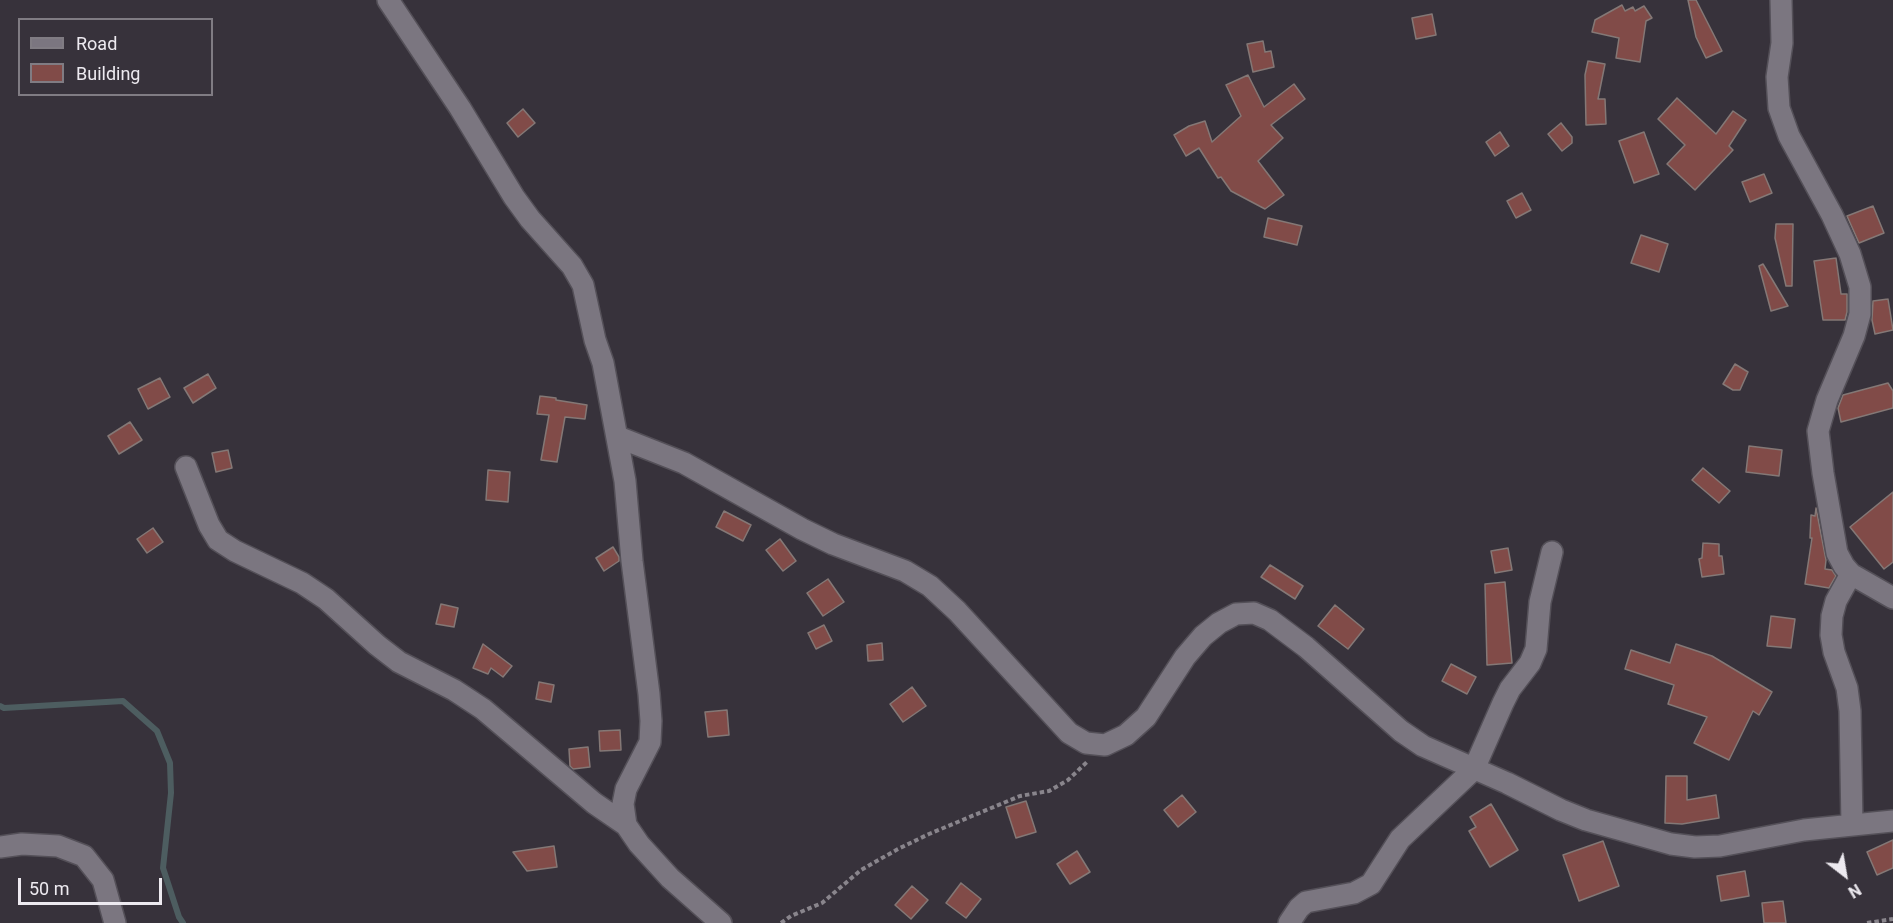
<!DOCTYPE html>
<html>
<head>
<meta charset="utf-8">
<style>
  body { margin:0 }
  #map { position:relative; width:1893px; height:923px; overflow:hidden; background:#37323b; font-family:Roboto,sans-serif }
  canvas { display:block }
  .legend { position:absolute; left:18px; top:18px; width:195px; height:78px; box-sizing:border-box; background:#37323b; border:2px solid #807c83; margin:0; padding:8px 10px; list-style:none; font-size:18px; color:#edeaf0 }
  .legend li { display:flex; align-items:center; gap:12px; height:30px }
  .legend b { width:30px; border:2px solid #807c83 }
  .north { position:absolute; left:1815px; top:845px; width:60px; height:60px; -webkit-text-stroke:4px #37323b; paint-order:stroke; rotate:149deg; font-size:16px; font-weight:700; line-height:24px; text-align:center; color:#edeaf0 }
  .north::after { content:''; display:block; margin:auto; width:21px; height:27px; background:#edeaf0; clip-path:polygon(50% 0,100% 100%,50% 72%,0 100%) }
  .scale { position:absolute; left:18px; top:878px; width:144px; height:27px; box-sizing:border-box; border:3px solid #edeaf0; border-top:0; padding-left:8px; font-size:18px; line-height:21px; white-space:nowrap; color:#edeaf0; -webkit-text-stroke:4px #37323b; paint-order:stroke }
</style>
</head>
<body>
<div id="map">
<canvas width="1893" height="923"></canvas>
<ul class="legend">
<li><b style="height:8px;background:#7b7680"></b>Road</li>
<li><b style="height:16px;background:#814b48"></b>Building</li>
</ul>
<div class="north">N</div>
<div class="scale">50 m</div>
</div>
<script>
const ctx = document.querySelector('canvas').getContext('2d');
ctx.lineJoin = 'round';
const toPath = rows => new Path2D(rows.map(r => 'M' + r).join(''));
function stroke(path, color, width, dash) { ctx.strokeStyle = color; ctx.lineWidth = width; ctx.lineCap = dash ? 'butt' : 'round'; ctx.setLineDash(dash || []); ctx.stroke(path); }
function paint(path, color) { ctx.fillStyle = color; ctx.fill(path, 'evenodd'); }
stroke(toPath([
  [0,706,4,708,123,701,157,731,170,763,171,793,163,868,179,917,183,923]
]), '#4d5d60', 6);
const building = toPath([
  [1688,0,1696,0,1722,51,1706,58,1696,37,1688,0],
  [1622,5,1625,11,1633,7,1635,11,1644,6,1652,18,1646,21,1640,62,1616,58,1619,38,1592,32,1595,20,1622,5],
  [1432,14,1436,35,1416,39,1412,18,1432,14],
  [1263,41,1265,52,1271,51,1274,67,1253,72,1247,44,1263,41],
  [1588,61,1605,64,1598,99,1605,99,1606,124,1586,125,1585,75,1588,61],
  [1248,75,1264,107,1294,84,1305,99,1271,125,1283,138,1258,161,1284,195,1265,209,1231,191,1221,177,1218,178,1199,148,1186,156,1174,135,1189,126,1205,121,1212,142,1241,116,1226,85,1248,75],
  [1677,98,1716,134,1733,111,1746,120,1729,146,1733,150,1695,190,1667,164,1685,145,1658,119,1677,98],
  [523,109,535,123,518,137,507,123,523,109],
  [1561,123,1572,137,1572,143,1562,151,1548,134,1561,123],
  [1500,132,1509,146,1495,156,1486,142,1500,132],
  [1644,132,1659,174,1634,183,1619,141,1644,132],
  [1764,174,1772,193,1750,202,1742,182,1764,174],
  [1522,193,1531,210,1516,218,1507,201,1522,193],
  [1873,206,1884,233,1859,243,1847,216,1873,206],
  [1268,218,1302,226,1297,245,1264,237,1268,218],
  [1776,224,1793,224,1792,286,1786,286,1775,238,1776,224],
  [1641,235,1668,244,1659,272,1631,263,1641,235],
  [1836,258,1841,294,1847,294,1847,312,1845,320,1823,320,1814,261,1836,258],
  [1763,264,1788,306,1771,311,1759,266,1763,264],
  [1888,299,1893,330,1875,334,1872,320,1873,301,1888,299],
  [1735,364,1748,372,1740,390,1733,390,1723,384,1735,364],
  [208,374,216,388,193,403,184,388,208,374],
  [160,378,170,397,148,409,138,389,160,378],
  [1888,383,1893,391,1893,408,1841,422,1838,408,1843,395,1888,383],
  [540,396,556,398,556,400,587,405,585,419,565,417,557,462,541,460,549,415,537,414,540,396],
  [130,422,142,440,119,454,108,436,130,422],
  [1749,446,1782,450,1779,476,1746,472,1749,446],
  [228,450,232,468,216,472,212,453,228,450],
  [1703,468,1730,491,1719,503,1692,480,1703,468],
  [488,470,510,472,508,502,486,500,488,470],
  [1893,492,1893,562,1884,569,1850,527,1893,492],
  [1816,508,1826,560,1825,569,1832,570,1836,576,1829,588,1805,584,1812,538,1810,538,1811,515,1815,516,1816,508],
  [724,511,751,525,743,541,716,527,724,511],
  [153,528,163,542,147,553,137,539,153,528],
  [780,539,796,561,783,571,766,550,780,539],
  [1703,543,1719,544,1719,556,1722,556,1724,574,1702,577,1699,559,1702,558,1703,543],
  [613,547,619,557,619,561,604,571,596,558,613,547],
  [1508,548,1512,570,1495,573,1491,551,1508,548],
  [1270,565,1303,586,1295,599,1261,577,1270,565],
  [828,579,844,602,823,616,807,593,828,579],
  [1505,582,1512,663,1487,665,1485,584,1505,582],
  [441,604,458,608,454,627,436,624,441,604],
  [1335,605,1364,629,1348,649,1318,626,1335,605],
  [1771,616,1795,619,1791,648,1767,646,1771,616],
  [824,625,832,641,816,649,808,633,824,625],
  [882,643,883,660,868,661,867,645,882,643],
  [483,644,512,666,503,677,491,668,488,674,473,668,483,644],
  [1676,644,1712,656,1772,692,1759,715,1753,711,1729,760,1694,743,1707,717,1668,704,1674,685,1625,669,1631,650,1670,663,1676,644],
  [1451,664,1476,677,1467,694,1442,681,1451,664],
  [539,682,554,685,551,702,536,699,539,682],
  [912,687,926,706,903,722,890,704,912,687],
  [727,710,729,735,708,737,705,712,727,710],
  [620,730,621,750,600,751,599,731,620,730],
  [588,747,590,767,573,769,570,766,569,749,588,747],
  [1666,776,1687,776,1687,800,1716,795,1719,818,1682,824,1665,823,1666,776],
  [1182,795,1196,812,1178,827,1164,810,1182,795],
  [1026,801,1036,832,1016,838,1006,807,1026,801],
  [1491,804,1518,850,1490,867,1469,831,1476,827,1470,817,1491,804],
  [1893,840,1893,868,1877,875,1867,852,1893,840],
  [1603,841,1619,886,1579,901,1563,855,1603,841],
  [554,846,557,867,527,871,513,852,554,846],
  [1077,851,1090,872,1070,884,1057,864,1077,851],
  [1745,871,1749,896,1721,901,1717,876,1745,871],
  [961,883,981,899,966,918,946,903,961,883],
  [912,886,928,900,911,919,895,905,912,886],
  [1783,901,1786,923,1764,923,1762,903,1783,901]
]);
paint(building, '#814b48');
stroke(building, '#847876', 1.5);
const minor = toPath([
  [388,0,460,108,514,197,530,219,572,266,583,285,595,340,603,363,625,481,632,561,649,694,651,721,650,742,626,789,623,804,626,825,639,844,670,878,721,923],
  [1781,0,1782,43,1777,77,1779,108,1789,136,1832,215,1850,254,1860,287,1860,314,1854,336,1827,400,1818,431,1823,473,1837,553,1844,566,1851,574,1893,598],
  [618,437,684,463,802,529,833,544,905,571,930,586,957,611,1069,733,1086,743,1105,745,1126,735,1146,717,1185,657,1203,636,1219,623,1236,614,1254,613,1270,620,1306,647,1401,731,1423,746,1507,783,1561,810,1586,820,1671,844,1695,847,1720,846,1804,830,1893,821],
  [186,467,209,525,218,540,235,551,302,583,326,599,377,645,399,662,454,690,483,709,594,803,626,825],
  [1851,574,1836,601,1832,616,1831,635,1834,652,1847,688,1850,711,1852,825],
  [0,847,22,844,58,846,84,856,103,880,115,923],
  [1289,923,1299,908,1306,902,1354,893,1371,884,1400,839,1474,769,1503,703,1510,689,1530,663,1536,649,1540,602,1552,552]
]);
stroke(minor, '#545058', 24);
stroke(toPath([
  [781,923,791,916,822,903,861,870,898,849,929,834,1020,796,1049,791,1068,780,1087,762],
  [1867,923,1893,919]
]), '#89858c', 4, [4.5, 3]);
stroke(minor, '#7b7680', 21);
</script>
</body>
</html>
